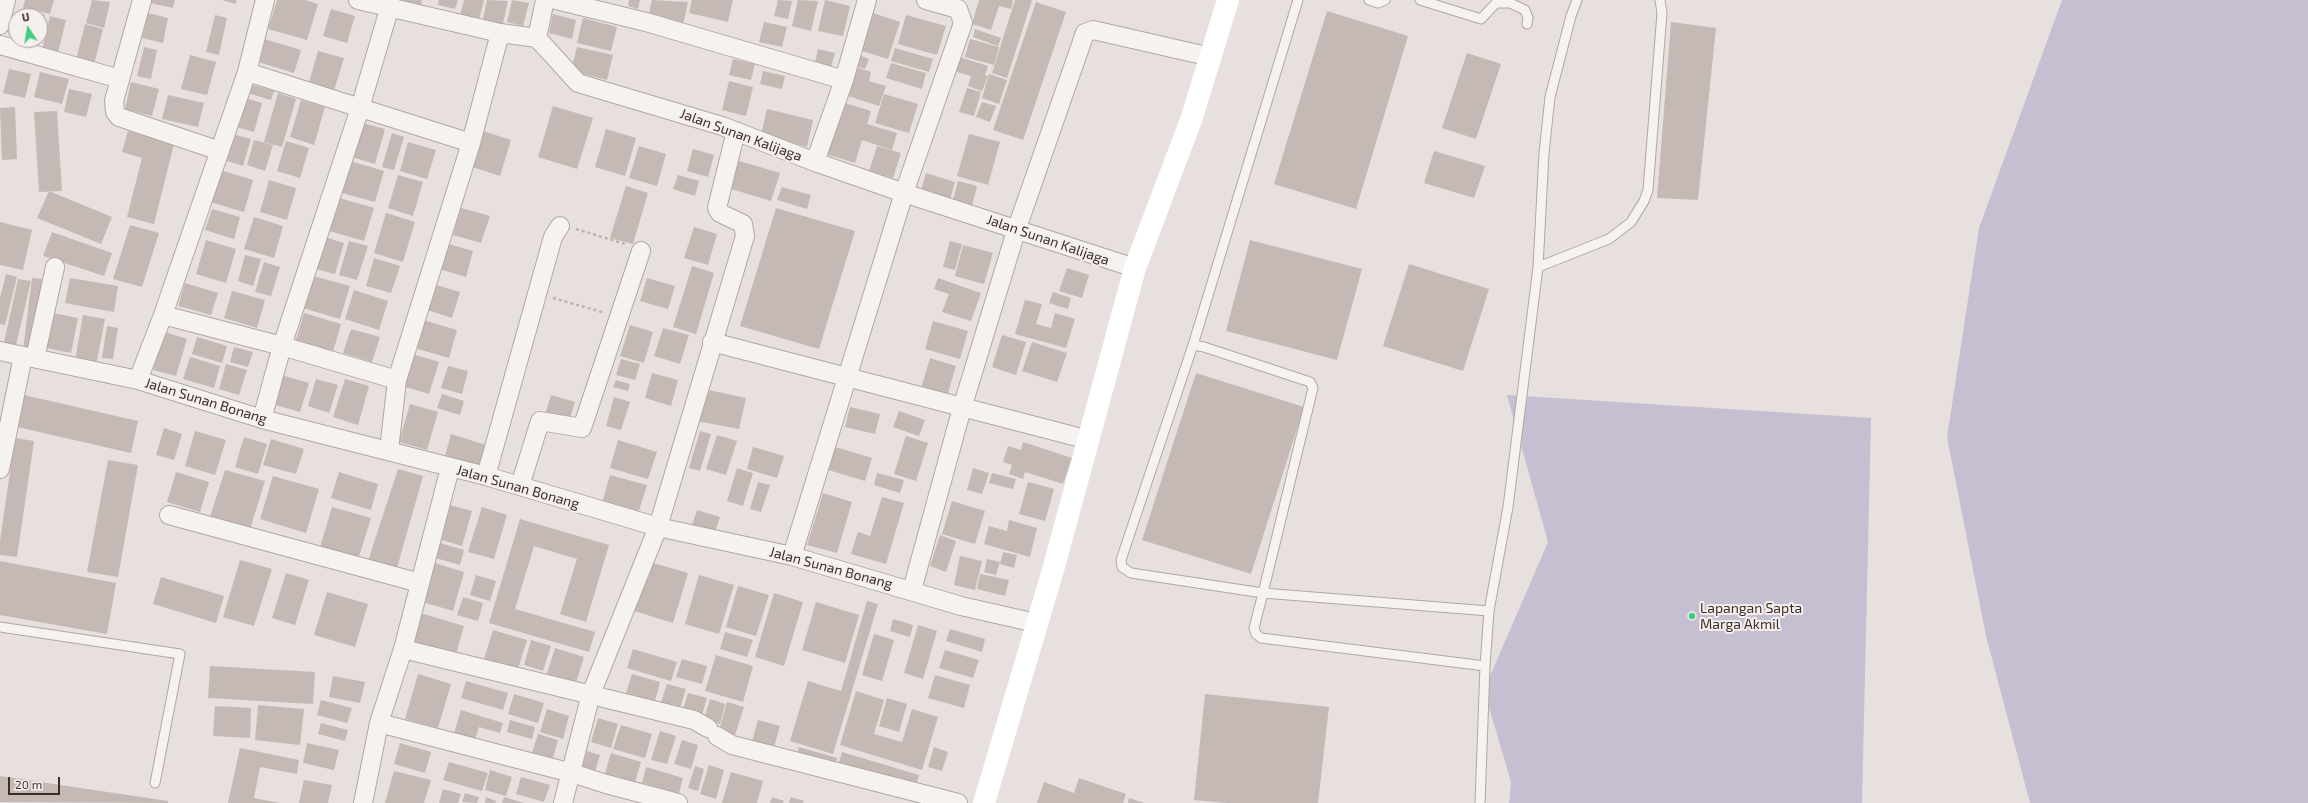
<!DOCTYPE html>
<html>
<head>
<meta charset="utf-8">
<style>
  body { margin:0 }
  #map { position:relative; width:2308px; height:803px; overflow:hidden; background:#e7e0de; font-family:"Exo 2",sans-serif }
  canvas { display:block }
  .north { position:absolute; left:8px; top:8px; width:40px; height:40px; box-sizing:border-box; background:#f5efed; border:1px solid #aca19e; border-radius:50%; rotate:348deg; font-size:11px; font-weight:700; line-height:16px; text-align:center; color:#3e2d27 }
  .north::after { content:''; display:block; margin:auto; width:14px; height:18px; background:#42cd82; clip-path:polygon(50% 0,100% 100%,50% 72%,0 100%) }
  .scale { position:absolute; left:8px; top:777px; width:52px; height:18px; box-sizing:border-box; border:2px solid #3e2d27; border-top:0; padding-left:5px; font-size:12px; line-height:14px; white-space:nowrap; color:#3e2d27; -webkit-text-stroke:3px #f5efed; paint-order:stroke }
</style>
</head>
<body>
<div id="map">
<canvas width="2308" height="803"></canvas>
<div class="north">U</div>
<div class="scale">20 m</div>
</div>
<script>
const ctx = document.querySelector('canvas').getContext('2d');
ctx.lineJoin = 'round';
function paint(path, color) { ctx.fillStyle = color; ctx.fill(path, 'evenodd'); }
const toPath = rows => new Path2D(rows.map(r => 'M' + r).join(''));
function stroke(path, color, width, dash) { ctx.strokeStyle = color; ctx.lineWidth = width; ctx.lineCap = dash ? 'butt' : 'round'; ctx.setLineDash(dash || []); ctx.stroke(path); }
function drawText(font, color, halo, rows, align = 'center') {
  ctx.font = font + ' "Exo 2",sans-serif'; ctx.lineWidth = 4; ctx.setLineDash([]); ctx.textBaseline = 'middle'; ctx.strokeStyle = halo; ctx.fillStyle = color; for (const [text, x, y, turn = 0] of rows) {
    ctx.save(); ctx.translate(x, y); ctx.rotate((+turn || 0) * Math.PI / 180); ctx.textAlign = isNaN(turn) ? turn : align; if (halo) ctx.strokeText(text, 0, 0); ctx.fillText(text, 0, 0); ctx.restore();
  }
}
paint(toPath([
  [2062,0,2308,0,2308,803,2030,803,1986,636,1947,437,1979,228],
  [1507,395,1871,418,1862,803,1509,803,1511,782,1484,690,1548,542]
]), '#c5bfd1');
paint(toPath([
  [25,0,54,0,50,14,23,8],
  [92,0,110,2,104,28,86,23],
  [145,0,175,0,173,8,145,2],
  [222,0,236,0,236,4],
  [277,0,305,0,318,4,307,40,268,29],
  [393,0,422,0,420,9],
  [439,0,458,0,455,9,438,5],
  [464,0,484,0,479,20,460,15],
  [487,0,508,1,502,28,482,24],
  [512,0,529,3,523,26,507,22],
  [629,0,640,0,638,9,628,6],
  [652,0,688,2,683,25,648,17],
  [692,0,733,0,728,22,689,13],
  [778,0,792,1,788,19,774,16],
  [798,0,818,1,811,31,792,26],
  [825,0,850,6,843,36,818,31],
  [979,0,1013,0,1011,9,999,6,991,30,972,24],
  [1015,0,1032,0,1007,78,992,73],
  [1036,2,1066,12,1023,140,993,130],
  [22,9,45,15,41,31,40,16,21,16],
  [331,9,355,16,347,43,323,36],
  [867,11,900,22,888,59,855,49],
  [1327,11,1408,36,1356,209,1274,184],
  [148,13,168,18,163,43,142,38],
  [553,14,576,20,572,39,549,33],
  [215,15,227,18,219,55,206,52],
  [906,15,946,26,937,55,898,44],
  [50,16,66,20,58,53,42,49],
  [583,18,617,27,611,51,577,43],
  [764,22,787,27,782,47,759,42],
  [1671,22,1716,28,1698,200,1657,198],
  [85,24,103,29,94,65,76,60],
  [975,29,1001,38,998,46,973,37],
  [261,38,301,50,294,73,255,61],
  [970,39,999,47,994,65,965,57],
  [15,40,38,40,36,49],
  [144,47,157,50,151,79,137,76],
  [577,47,613,55,607,80,571,71],
  [895,48,933,59,929,72,891,61],
  [818,49,835,53,830,71,814,67],
  [318,51,344,58,333,94,308,86],
  [1467,53,1501,64,1476,139,1442,128],
  [856,54,869,59,865,69,853,65],
  [190,55,216,62,207,95,181,89],
  [959,57,988,66,985,75,988,76,982,91,968,86,971,76,954,71],
  [733,59,755,64,751,80,729,75],
  [891,63,926,73,922,89,886,78],
  [855,67,871,72,869,81,886,86,879,106,845,95],
  [9,69,31,74,25,98,3,93],
  [763,71,785,76,782,89,760,84],
  [40,72,69,79,62,104,34,97],
  [989,74,1007,80,999,104,982,98],
  [729,81,753,87,746,116,722,110],
  [131,82,159,89,152,116,125,109],
  [249,84,274,91,271,100,247,93],
  [967,88,981,92,974,116,959,112],
  [69,89,92,94,86,117,64,112],
  [278,93,296,99,282,147,264,142],
  [884,94,918,104,909,133,875,123],
  [168,95,204,103,198,127,162,119],
  [242,97,262,103,254,132,233,126],
  [301,100,325,107,314,145,290,137],
  [842,102,871,111,867,124,897,133,892,150,862,140,855,163,826,154],
  [982,102,996,106,990,122,976,117],
  [553,106,593,118,577,169,538,157],
  [15,107,17,159,2,160,0,108],
  [767,109,813,120,807,147,761,135],
  [57,111,62,191,39,192,34,112],
  [359,122,385,129,375,164,349,156],
  [606,129,636,138,625,176,595,167],
  [480,130,511,140,500,176,469,166],
  [128,131,174,144,154,224,127,217,142,158,122,152],
  [392,133,404,137,394,170,382,167],
  [232,134,251,139,243,166,224,160],
  [969,134,1000,142,988,185,957,176],
  [254,140,273,145,265,171,247,165],
  [286,141,309,148,300,178,277,171],
  [408,142,436,150,427,179,400,171],
  [639,146,666,154,657,186,629,178],
  [877,146,901,153,893,178,869,171],
  [693,149,714,155,708,177,687,171],
  [1434,151,1485,166,1474,198,1424,183],
  [347,160,384,171,375,202,338,192],
  [736,160,780,173,771,201,728,188],
  [220,170,253,180,244,212,210,202],
  [926,173,955,182,948,206,919,197],
  [398,175,423,182,413,216,388,208],
  [678,175,699,181,695,196,673,189],
  [269,180,296,188,287,220,260,212],
  [958,181,977,186,970,213,951,208],
  [626,186,648,193,633,244,610,238],
  [782,187,811,195,807,209,777,200],
  [49,191,112,217,101,244,37,218],
  [336,197,374,208,364,241,326,230],
  [461,208,490,216,481,243,453,235],
  [776,208,855,231,819,349,740,326],
  [212,209,240,217,234,239,205,230],
  [386,213,415,222,403,262,374,253],
  [254,217,283,226,274,258,244,249],
  [0,222,32,230,23,270,0,265],
  [130,225,159,233,142,287,113,279],
  [694,227,717,234,708,265,684,258],
  [52,232,112,253,104,276,43,256],
  [322,236,344,243,335,274,312,268],
  [206,240,236,249,226,283,196,274],
  [1250,240,1362,269,1337,360,1226,331],
  [349,241,368,246,357,280,339,275],
  [950,241,962,244,955,270,943,267],
  [441,242,473,251,466,277,433,267],
  [963,245,993,253,984,284,955,276],
  [245,255,261,259,253,286,238,281],
  [374,258,400,266,391,293,366,286],
  [264,262,280,267,271,296,255,292],
  [1409,264,1489,289,1463,371,1383,346],
  [692,266,714,273,696,334,673,327],
  [1067,268,1089,275,1082,298,1059,291],
  [6,274,17,277,5,325,0,324,0,298],
  [313,276,350,286,340,319,303,308],
  [32,278,42,279,33,351,23,350],
  [70,278,118,286,114,312,65,303],
  [647,278,675,286,668,309,640,301],
  [938,278,981,293,971,321,942,312,949,294,934,289],
  [18,279,31,281,16,345,4,342],
  [185,283,218,293,211,315,178,306],
  [429,283,460,292,452,318,421,308],
  [354,290,388,301,379,330,345,319],
  [232,291,265,300,257,328,224,318],
  [1053,292,1071,298,1068,309,1049,303],
  [1025,300,1042,304,1036,324,1051,328,1055,313,1075,319,1066,348,1015,334],
  [53,313,78,318,71,353,46,348],
  [304,313,341,324,333,352,296,340],
  [83,315,105,319,96,365,75,361],
  [420,319,457,330,449,358,411,347],
  [933,321,968,331,960,359,925,349],
  [630,325,653,332,644,363,620,356],
  [107,326,118,328,113,359,102,358],
  [663,328,689,335,680,364,654,356],
  [351,329,380,337,372,362,343,353],
  [165,332,187,339,176,376,153,370],
  [1002,335,1026,342,1016,375,992,367],
  [197,337,227,346,222,363,192,354],
  [1032,342,1067,353,1057,382,1022,371],
  [234,347,253,352,248,367,230,362],
  [409,353,439,362,429,394,399,385],
  [190,357,220,366,214,388,183,379],
  [930,358,956,366,945,403,919,395],
  [621,359,640,364,635,380,616,375],
  [226,364,247,370,239,395,219,389],
  [448,366,468,371,462,394,441,388],
  [652,373,678,380,671,406,645,398],
  [1196,373,1304,407,1251,574,1142,540],
  [281,375,309,383,300,412,272,404],
  [316,379,338,385,329,413,308,406],
  [345,379,369,386,358,425,333,417],
  [616,380,630,384,628,391,613,387],
  [704,389,746,398,739,429,697,421],
  [442,394,464,401,460,415,437,408],
  [24,395,138,421,131,453,17,427],
  [551,395,575,402,568,425,544,418],
  [614,397,630,402,621,430,606,426],
  [410,404,438,412,427,450,399,442],
  [850,407,880,414,875,434,845,427],
  [899,411,925,420,919,436,893,427],
  [164,428,182,434,174,460,156,455],
  [195,431,226,440,215,475,185,466],
  [700,431,711,434,700,471,689,468],
  [451,434,489,446,483,467,445,456],
  [717,435,737,441,726,475,706,469],
  [906,436,928,443,916,481,894,474],
  [244,437,267,444,258,474,235,467],
  [15,438,34,441,17,557,0,555,0,541],
  [271,439,304,449,296,474,263,465],
  [618,440,657,452,648,479,610,468],
  [1023,442,1072,458,1063,484,1025,472,1023,479,1009,474,1012,465,1003,462,1008,446,1021,450],
  [832,446,872,458,865,481,825,469],
  [753,447,784,456,777,478,747,469],
  [108,460,138,465,118,577,87,572],
  [737,468,753,473,743,506,727,501],
  [973,468,989,473,982,494,967,490],
  [398,469,423,476,395,575,366,567],
  [225,470,265,481,250,529,210,517],
  [176,472,209,482,200,512,167,502],
  [339,472,378,484,371,510,331,498],
  [877,473,904,480,900,493,874,485],
  [992,473,1016,479,1013,489,989,483],
  [610,475,647,485,638,514,602,503],
  [273,476,319,489,306,533,260,519],
  [758,482,770,485,761,512,750,509],
  [1028,482,1054,489,1045,521,1019,514],
  [823,493,852,502,837,553,807,545],
  [882,497,904,503,886,564,851,554,858,532,870,536],
  [952,501,985,511,975,544,942,534],
  [450,505,472,511,462,546,439,539],
  [332,507,371,518,357,563,319,551],
  [482,507,507,515,494,559,468,552],
  [697,510,720,517,714,535,691,528],
  [520,519,609,545,586,622,560,614,577,559,534,546,515,609,595,632,589,652,489,623],
  [1009,520,1037,528,1030,557,984,544,989,526,1007,531],
  [940,535,956,541,946,572,930,566],
  [437,542,464,550,460,565,432,557],
  [1003,552,1017,555,1014,568,1000,564],
  [960,556,982,561,975,590,954,585],
  [987,559,1000,562,996,575,984,572],
  [240,560,272,569,254,626,223,617],
  [0,561,116,583,107,634,0,615],
  [646,561,688,573,673,623,631,610],
  [431,562,464,572,453,611,419,601],
  [286,573,309,580,295,625,272,618],
  [980,574,1009,580,1005,596,977,589],
  [476,575,496,581,490,601,470,595],
  [699,575,734,585,719,634,685,624],
  [161,577,224,596,216,623,153,604],
  [738,586,769,595,756,636,726,627],
  [327,592,368,604,355,647,314,635],
  [774,593,803,602,784,666,755,657],
  [463,597,483,603,478,621,457,615],
  [867,601,878,604,833,754,790,741,808,681,841,691],
  [816,602,859,615,845,663,802,650],
  [417,612,464,626,454,661,407,647],
  [893,619,913,625,910,637,890,631],
  [918,625,937,631,923,679,904,673],
  [950,629,985,639,982,652,946,641],
  [493,630,527,640,518,669,484,659],
  [725,632,753,640,747,657,720,649],
  [874,634,894,640,882,681,862,675],
  [531,640,551,646,543,671,524,665],
  [555,648,584,657,575,686,546,677],
  [633,649,677,662,671,681,627,668],
  [945,650,979,660,973,678,939,668],
  [716,655,753,666,743,702,705,691],
  [682,659,707,666,702,684,676,677],
  [210,666,315,672,313,704,208,698],
  [418,674,451,684,438,728,405,719],
  [632,674,660,682,655,701,626,693],
  [935,675,970,685,964,708,928,698],
  [333,676,365,682,360,703,329,697],
  [466,681,508,693,503,710,461,698],
  [667,684,686,689,679,711,660,705],
  [856,691,884,700,874,734,902,742,912,709,938,717,922,770,840,745],
  [688,693,707,698,701,718,682,712],
  [514,694,544,703,538,723,508,714],
  [1205,694,1329,707,1318,803,1226,803,1194,800],
  [887,698,907,704,899,732,879,726],
  [710,699,725,704,720,724,704,719],
  [321,700,352,708,347,723,317,715],
  [727,702,744,707,735,735,719,730],
  [258,705,304,709,300,745,255,740],
  [215,706,251,708,250,738,213,736],
  [547,709,569,716,563,739,540,732],
  [461,710,503,723,500,733,479,727,473,746,452,740],
  [598,718,618,724,611,748,591,742],
  [510,720,535,727,532,739,507,732],
  [758,720,780,726,773,751,751,745],
  [321,723,348,730,345,741,318,734],
  [621,725,652,734,645,758,613,749],
  [660,731,676,736,667,764,651,760],
  [538,734,558,740,551,765,530,759],
  [682,740,698,745,691,769,674,764],
  [307,743,339,750,334,770,303,763],
  [400,743,431,752,425,773,394,764],
  [799,747,837,758,834,769,796,758],
  [934,747,948,752,942,771,928,767],
  [240,748,299,760,297,774,260,767,254,798,280,803,228,803],
  [587,751,600,755,594,775,581,771],
  [842,752,919,775,915,788,838,766],
  [611,753,641,762,633,789,603,780],
  [449,762,488,773,482,791,443,780],
  [709,765,724,770,716,799,700,794],
  [695,766,704,769,698,791,688,788],
  [646,767,683,778,679,793,642,783],
  [490,770,512,777,506,796,485,790],
  [394,771,431,780,424,803,385,803],
  [731,772,763,781,757,803,722,803],
  [0,776,168,801,168,803,0,802],
  [521,777,550,785,544,802,516,794],
  [1079,778,1126,794,1123,803,1037,803,1044,782,1074,793],
  [304,780,332,785,328,803,299,803],
  [443,789,461,794,458,803,439,803],
  [465,793,479,797,477,803,462,802],
  [486,797,496,801,496,803,485,803],
  [504,797,524,803,502,803],
  [772,797,784,801,783,803,770,803],
  [791,797,804,801,803,803,789,803],
  [1129,798,1144,803,1128,803]
]), '#c4b9b5');
const lane = toPath([
  [1369,0,1378,3,1385,0],
  [1420,0,1481,19,1496,3,1510,3,1525,10,1528,18,1527,24],
  [1538,267,1609,239,1631,222,1644,201,1648,190,1662,13,1660,0],
  [1193,345,1204,347,1310,382,1313,388,1263,593,1131,573,1122,567,1121,560,1193,345],
  [1193,345,1298,0],
  [0,627,180,654,155,783],
  [1485,666,1489,611,1508,507,1538,267,1544,153,1550,97,1571,16,1577,0],
  [1480,803,1485,666,1261,638,1256,634,1254,628,1263,593,1489,611]
]);
const street = toPath([
  [142,0,114,101,115,112,119,117,220,151],
  [358,0,500,33,537,38,578,83,722,126,815,162,904,193,1135,268],
  [556,0,646,22,844,80],
  [0,25,6,0],
  [537,38,545,0],
  [0,45,120,79],
  [247,72,471,143],
  [815,162,844,80,867,0],
  [163,315,282,346,397,380],
  [712,342,1089,440],
  [0,351,138,380,262,419,486,476,658,527,792,556,961,606,1036,623],
  [35,358,55,267],
  [138,380,163,315,247,72,265,0],
  [262,419,282,346,360,108,390,6],
  [389,450,397,380,471,143,500,33],
  [0,469,23,356],
  [486,476,553,237,560,226],
  [520,486,540,421,582,428,641,251],
  [169,515,420,583],
  [792,556,904,193,963,23,958,9,926,0],
  [912,590,962,408,1017,228,1085,33,1093,30,1211,57],
  [403,649,694,720,708,728],
  [379,723,572,773,606,784,678,803],
  [717,736,732,745,958,803],
  [363,803,379,723,403,649,450,468],
  [563,803,591,694,658,527,745,236,743,224,720,213,717,208,736,131]
]);
stroke(lane, '#b1a7a3', 11);
stroke(street, '#b1a7a3', 20);
stroke(toPath([
  [576,229,625,244],
  [553,298,602,312]
]), '#bbb3b0', 2.5, [3, 3]);
stroke(lane, '#f6f2f0', 9);
stroke(street, '#f6f2f0', 18);
stroke(toPath([
  [984,803,1053,570,1135,268,1191,120,1228,0]
]), '#fff', 22);
for (const [x, y, r, color] of [
  [1692,616,4,"#42cd82"]
]) { const dot = new Path2D(); dot.arc(x, y, r, 0, 2 * Math.PI); ctx.fillStyle = color; ctx.fill(dot); stroke(dot, '#f5efed', 1.5); }
drawText('14px', '#3e2d27', '#f5efed', [
  ["Jalan Sunan Kalijaga",741,135,20],
  ["Jalan Sunan Kalijaga",1048,240,19],
  ["Jalan Sunan Bonang",206,401,17],
  ["Jalan Sunan Bonang",518,487,16],
  ["Jalan Sunan Bonang",831,568,15]
]);
drawText('14px', '#3e2d27', '#f5efed', [
  ["Lapangan Sapta",1700,608],
  ["Marga Akmil",1700,624]
], 'left');
</script>
</body>
</html>
